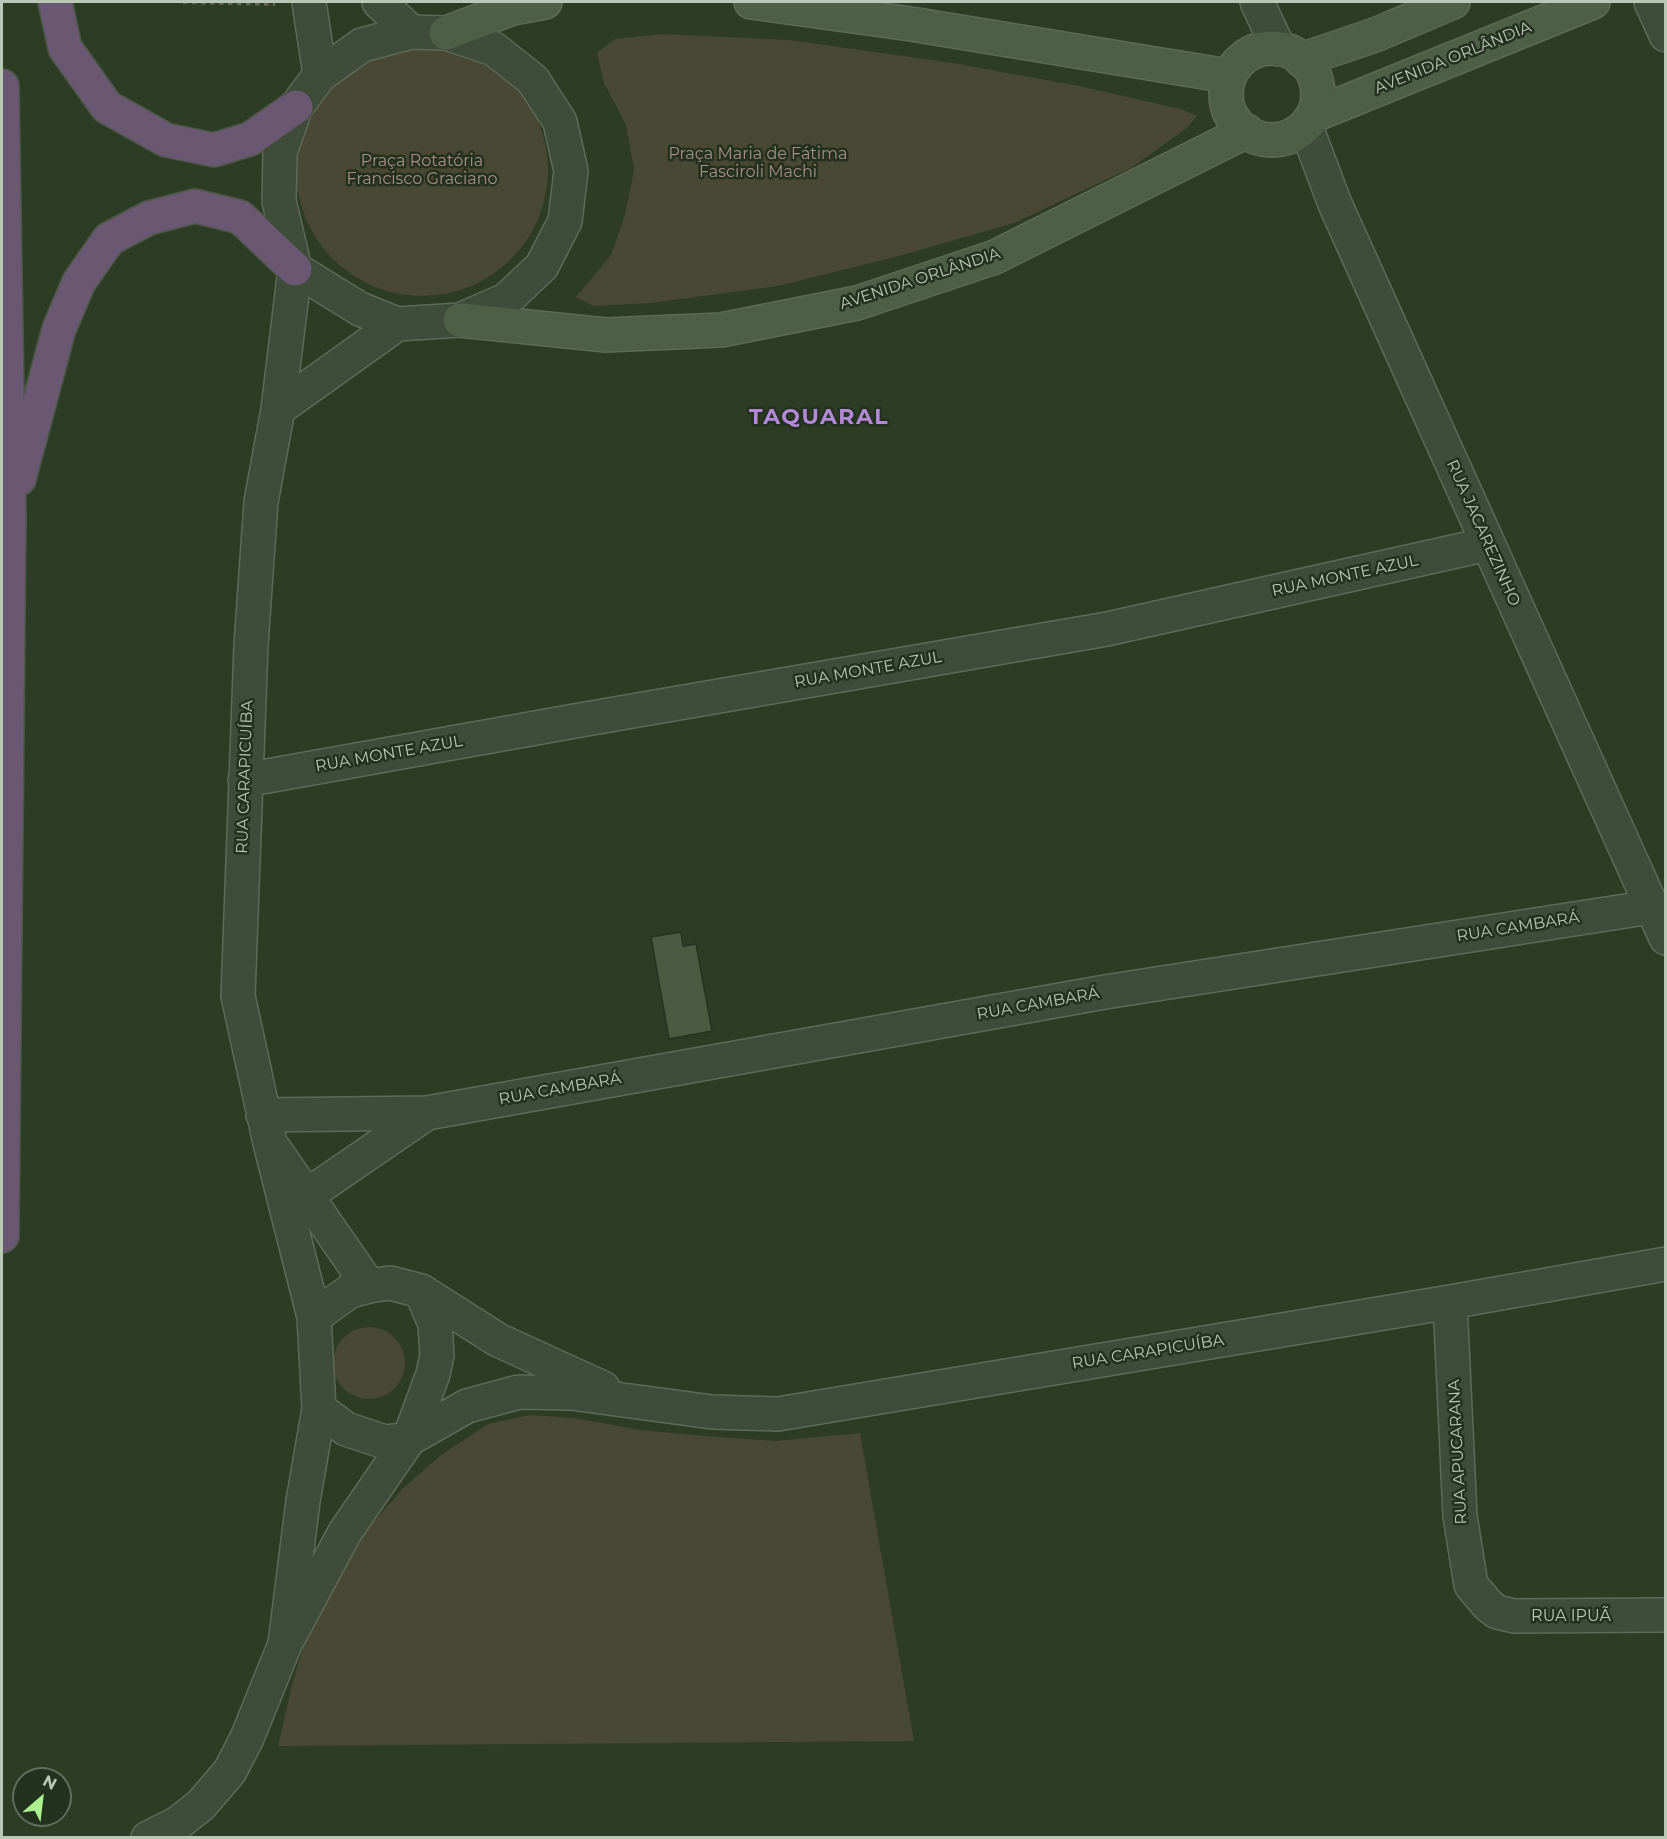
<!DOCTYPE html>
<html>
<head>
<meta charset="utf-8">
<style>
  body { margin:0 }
  #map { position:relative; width:1667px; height:1839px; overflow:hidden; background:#2c3c25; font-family:Montserrat,sans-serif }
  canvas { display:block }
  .frame { position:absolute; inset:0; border:3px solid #bac7b5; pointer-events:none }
  .north { position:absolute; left:12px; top:1767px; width:60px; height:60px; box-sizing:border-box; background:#24311e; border:2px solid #606d5a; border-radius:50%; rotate:28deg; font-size:16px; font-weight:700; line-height:24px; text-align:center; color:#bac7b5 }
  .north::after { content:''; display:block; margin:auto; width:21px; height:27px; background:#abf190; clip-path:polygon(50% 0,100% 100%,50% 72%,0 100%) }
</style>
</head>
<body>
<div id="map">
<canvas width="1667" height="1839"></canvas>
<div class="frame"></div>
<div class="north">N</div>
</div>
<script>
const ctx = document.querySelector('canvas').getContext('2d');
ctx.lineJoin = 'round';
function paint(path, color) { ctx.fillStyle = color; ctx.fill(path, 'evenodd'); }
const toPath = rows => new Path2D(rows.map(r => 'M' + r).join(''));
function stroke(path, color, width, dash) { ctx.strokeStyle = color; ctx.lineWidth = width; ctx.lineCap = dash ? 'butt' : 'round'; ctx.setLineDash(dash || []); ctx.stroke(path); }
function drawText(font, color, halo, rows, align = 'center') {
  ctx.font = font + ' Montserrat,sans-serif'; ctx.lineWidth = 5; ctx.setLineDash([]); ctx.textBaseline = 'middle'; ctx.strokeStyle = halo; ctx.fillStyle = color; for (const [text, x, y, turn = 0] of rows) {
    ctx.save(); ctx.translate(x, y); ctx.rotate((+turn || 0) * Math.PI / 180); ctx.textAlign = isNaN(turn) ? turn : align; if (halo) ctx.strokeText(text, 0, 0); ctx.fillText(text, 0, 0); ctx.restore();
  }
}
paint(toPath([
  [662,34,789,40,953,63,1079,86,1181,109,1197,116,1187,128,1131,168,1014,223,899,256,778,286,651,303,593,306,576,297,611,255,625,215,634,169,626,125,604,83,597,53,615,39],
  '296 170a126 126 0 1 1 252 0a126 126 0 1 1-252 0Z',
  '333 1363a36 36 0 1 1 72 0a36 36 0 1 1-72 0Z',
  [529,1415,574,1418,641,1430,705,1436,776,1441,860,1433,914,1741,278,1746,293,1681,310,1625,365,1532,403,1488,441,1455,488,1424]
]), '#494834');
const building = toPath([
  [681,932,683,946,696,944,712,1031,669,1039,651,937,681,932]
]);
paint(building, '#4a5b42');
stroke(building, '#263320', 1.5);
const street = toPath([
  [309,2,320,75],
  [379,2,411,32],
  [1257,2,1279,49],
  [1651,2,1666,35],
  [1306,127,1335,204,1666,938],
  [278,409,397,324],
  [245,780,586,719,1107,629,1488,544],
  [427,1113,1105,992,1651,907],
  [263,1115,427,1113,306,1196],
  [270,1143,238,996,251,645,261,502,278,409,295,269,279,201,280,152,296,107,320,75,362,45,411,32,446,33,494,49,533,80,560,122,571,171,565,221,542,266,506,300,460,320,397,324,360,309,295,269],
  [1450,1302,1460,1516,1471,1585,1488,1605,1497,1612,1514,1616,1666,1615],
  [314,1317,350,1291,369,1286,390,1283,421,1291,498,1340,603,1388],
  [319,1409,346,1429,385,1442,409,1439,467,1406,519,1392,571,1393,712,1412,778,1414,1450,1302,1666,1264],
  [285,1644,303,1501,319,1409,314,1317,270,1143,369,1286],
  [148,1838,178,1823,201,1805,230,1771,247,1738,285,1644,345,1532,409,1439,433,1374,437,1355,435,1324,421,1291]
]);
const secondary = toPath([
  [751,2,911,24,1228,76],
  [446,33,513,8,545,2],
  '1226 94a46 46 0 1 1 92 0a46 46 0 1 1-92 0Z',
  [1301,60,1375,35,1453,2],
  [1314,115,1593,2],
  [460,320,606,335,721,330,857,303,995,257,1247,131]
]);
const highway = toPath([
  [55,2,65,48,107,107,166,140,214,150,250,139,296,107],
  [2,86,9,519,2,1236],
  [19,479,59,329,79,282,109,239,149,218,195,206,240,217,295,269]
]);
stroke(street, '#5d6a57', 36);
stroke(secondary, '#5d6a57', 36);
stroke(highway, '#4a5744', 36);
stroke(toPath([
  [183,2,275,4]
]), '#626753', 4, [4.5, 4.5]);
stroke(street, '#3f4c39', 33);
stroke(secondary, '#4d5f47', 33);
stroke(highway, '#6a5771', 33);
drawText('16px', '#bac7b5', '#24311e', [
  ["AVENIDA ORLÂNDIA",1453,58,-22],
  ["AVENIDA ORLÂNDIA",920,279,-18],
  ["RUA JACAREZINHO",1483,533,66],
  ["RUA MONTE AZUL",1345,576,-12],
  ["RUA MONTE AZUL",868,670,-10],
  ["RUA MONTE AZUL",389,754,-10],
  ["RUA CARAPICUÍBA",245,777,-88],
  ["RUA CAMBARÁ",1518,927,-9],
  ["RUA CAMBARÁ",1038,1004,-10],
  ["RUA CAMBARÁ",560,1089,-10],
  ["RUA CARAPICUÍBA",1148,1352,-9],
  ["RUA APUCARANA",1458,1452,-93],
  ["RUA IPUÃ",1571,1616]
]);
drawText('16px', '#a69083', '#24311e', [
  ["Praça Maria de Fátima",758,154],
  ["Fasciroli Machi",758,172],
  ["Praça Rotatória",422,161],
  ["Francisco Graciano",422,179]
]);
ctx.letterSpacing = '1.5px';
drawText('bold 22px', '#b388d7', '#24311e', [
  ["TAQUARAL",819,418]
]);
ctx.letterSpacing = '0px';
</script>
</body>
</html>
